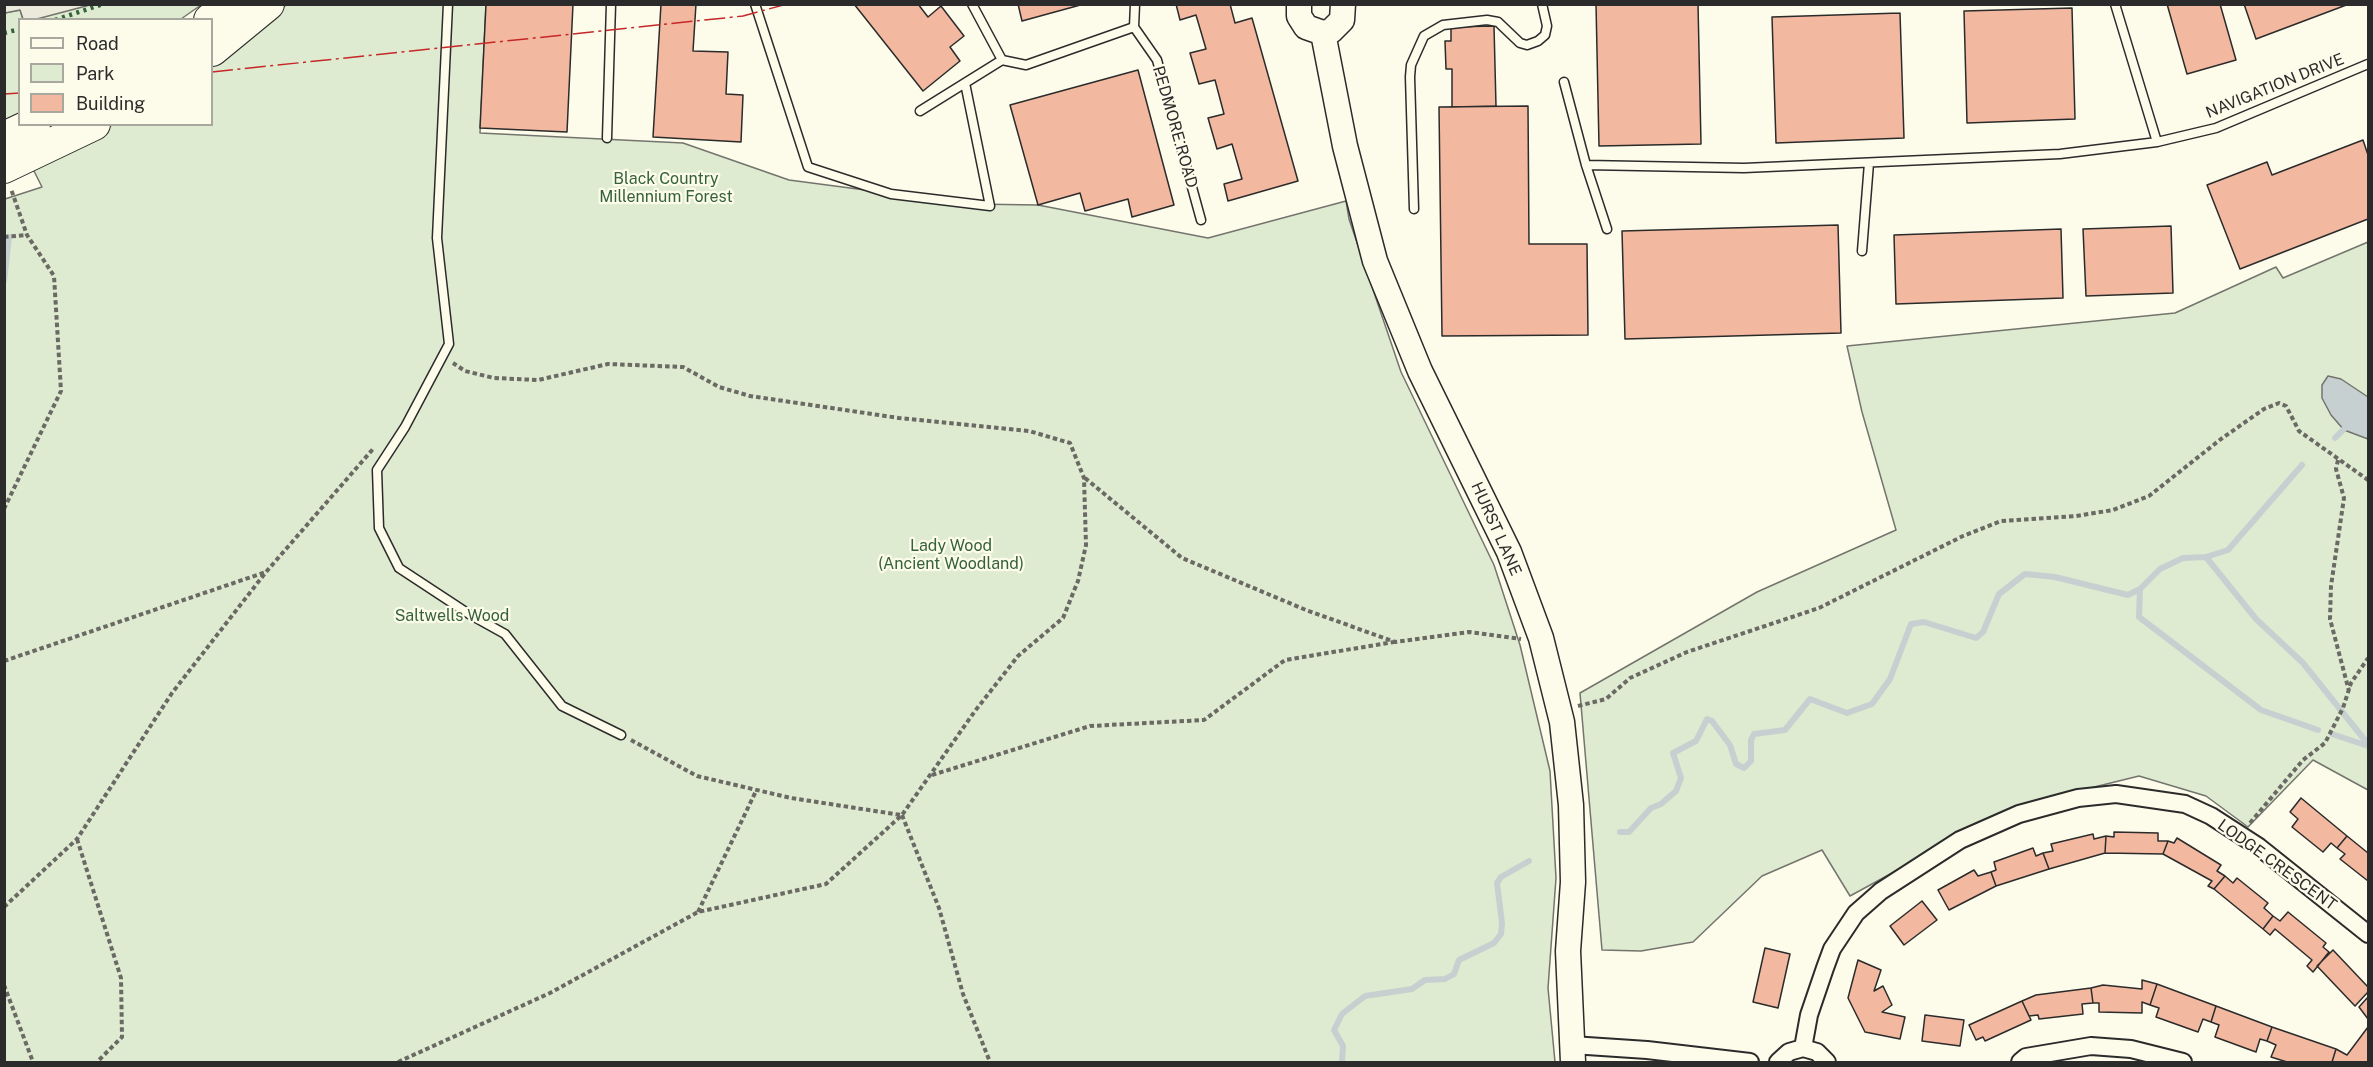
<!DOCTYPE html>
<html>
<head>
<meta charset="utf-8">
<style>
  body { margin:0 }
  #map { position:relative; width:2373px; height:1067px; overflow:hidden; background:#fdfbea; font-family:"Public Sans",sans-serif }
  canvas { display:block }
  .frame { position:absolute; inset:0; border:6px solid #2b2b2b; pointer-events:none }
  .legend { position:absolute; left:18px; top:18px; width:195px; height:108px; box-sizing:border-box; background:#fdfbea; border:2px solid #a9a89e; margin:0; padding:8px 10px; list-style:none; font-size:18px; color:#2b2b2b }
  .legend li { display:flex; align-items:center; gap:12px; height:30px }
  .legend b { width:30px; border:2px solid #a9a89e }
</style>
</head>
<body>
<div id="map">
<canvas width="2373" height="1067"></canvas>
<div class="frame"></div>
<ul class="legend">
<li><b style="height:8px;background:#fdfbea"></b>Road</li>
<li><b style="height:16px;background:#deebd1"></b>Park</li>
<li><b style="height:16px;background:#f2b8a0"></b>Building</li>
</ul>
</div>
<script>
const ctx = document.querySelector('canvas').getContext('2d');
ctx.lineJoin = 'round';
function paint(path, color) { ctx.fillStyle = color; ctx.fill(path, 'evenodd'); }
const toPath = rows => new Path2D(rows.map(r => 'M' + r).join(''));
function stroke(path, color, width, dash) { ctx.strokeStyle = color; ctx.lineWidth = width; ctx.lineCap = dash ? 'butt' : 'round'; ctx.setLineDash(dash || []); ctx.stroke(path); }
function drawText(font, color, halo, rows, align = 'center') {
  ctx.font = font + ' "Public Sans",sans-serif'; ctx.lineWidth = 4.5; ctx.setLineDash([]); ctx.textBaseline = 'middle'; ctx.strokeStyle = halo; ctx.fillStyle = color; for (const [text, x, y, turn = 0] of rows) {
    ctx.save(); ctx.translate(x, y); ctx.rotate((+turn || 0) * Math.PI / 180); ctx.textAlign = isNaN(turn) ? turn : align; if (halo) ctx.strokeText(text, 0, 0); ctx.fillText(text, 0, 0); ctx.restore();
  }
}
const green = toPath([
  [90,4,201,4,201,5,181,19,33,19,90,4],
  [286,5,486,5,480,133,683,143,789,180,972,204,1038,205,1208,238,1346,201,1349,219,1401,372,1494,565,1520,645,1550,771,1556,878,1548,988,1555,1062,5,1062,5,199,42,187,33,169,112,125,212,124,212,61,286,5],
  [20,10,23,19,20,20,19,115,4,122,4,13,20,10],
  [2368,242,2368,790,2313,760,2248,827,2206,796,2139,776,2013,807,1850,896,1822,850,1762,876,1693,942,1641,951,1602,950,1580,693,1757,592,1896,530,1862,412,1847,346,2175,313,2276,267,2283,278,2368,242]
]);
paint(green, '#deebd1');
stroke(green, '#74746e', 1.5);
const parking = toPath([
  [4,5,5,4,90,5,33,20,23,19,20,10,5,13,4,5]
]);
paint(parking, '#eceadb');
stroke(parking, '#74746e', 1.5);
const water = toPath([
  [2328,376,2341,379,2368,397,2368,439,2344,430,2331,415,2322,398,2322,385,2328,376]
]);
paint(water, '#c7d0d0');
stroke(water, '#74746e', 1.5);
stroke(toPath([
  [4,281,9,237],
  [2335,438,2349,424],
  [2206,557,2256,619,2303,663,2368,744],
  [2140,589,2139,617,2261,710,2318,730],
  [2332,734,2368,746],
  [1620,832,1629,832,1651,808,1661,804,1676,791,1681,778,1673,753,1696,741,1707,719,1712,721,1730,745,1736,764,1744,768,1751,761,1751,740,1754,734,1785,730,1810,699,1847,713,1872,704,1890,679,1911,624,1924,622,1976,638,1983,632,1999,594,2025,574,2055,577,2128,595,2140,589,2160,569,2183,558,2206,557,2228,550,2302,465],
  [1342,1062,1343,1046,1334,1030,1342,1014,1365,996,1412,989,1425,980,1445,979,1454,974,1459,960,1494,943,1501,934,1502,923,1497,883,1501,877,1529,861]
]), '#c7d0d0', 6);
const building = toPath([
  [486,4,573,4,567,132,480,128,486,4],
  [661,4,696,4,693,51,728,52,726,94,743,95,741,142,653,137,661,4],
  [854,4,918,4,928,17,941,6,964,36,950,47,960,61,923,91,854,4],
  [1018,4,1084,4,1022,21,1018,4],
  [1176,4,1230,4,1235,23,1252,18,1298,181,1228,201,1224,184,1242,179,1232,144,1217,149,1208,118,1224,114,1215,80,1199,84,1190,53,1206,49,1196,15,1180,20,1176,4],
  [1596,4,1698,4,1701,144,1599,146,1596,4],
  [2167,4,2220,4,2236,60,2187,74,2167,4],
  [2244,4,2349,4,2256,39,2244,4],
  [2072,8,2075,119,1967,123,1964,11,2072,8],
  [1900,13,1904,138,1776,143,1772,17,1900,13],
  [1494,26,1496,106,1452,107,1452,69,1446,69,1445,41,1451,41,1451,27,1494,26],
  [1138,70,1174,205,1132,217,1128,199,1085,211,1080,193,1038,205,1010,105,1138,70],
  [1528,106,1529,244,1587,244,1588,335,1442,336,1439,107,1528,106],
  [2363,140,2368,155,2368,219,2240,269,2207,185,2267,162,2272,175,2363,140],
  [1838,225,1841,333,1625,339,1622,231,1838,225],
  [2171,226,2173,293,2086,296,2083,229,2171,226],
  [2061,229,2063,298,1896,304,1894,235,2061,229],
  [2301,798,2347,836,2337,848,2331,843,2323,852,2292,827,2298,819,2290,812,2301,798],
  [2114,832,2158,833,2158,841,2168,841,2163,854,2105,853,2106,836,2114,837,2114,832],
  [2093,834,2094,839,2106,836,2105,853,2049,869,2043,853,2053,851,2051,844,2093,834],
  [2347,836,2368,853,2368,881,2340,859,2345,854,2337,848,2347,836],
  [2177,838,2221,865,2217,871,2225,876,2214,889,2208,886,2212,881,2163,854,2168,841,2174,843,2177,838],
  [2033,848,2036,856,2043,853,2049,869,1996,886,1991,872,1996,870,1994,862,2033,848],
  [1974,870,1978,876,1991,872,1996,886,1949,910,1938,890,1974,870],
  [2225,876,2233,883,2237,878,2268,903,2264,908,2273,916,2263,929,2214,889,2225,876],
  [1922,901,1937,920,1904,945,1890,926,1922,901],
  [2288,912,2326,943,2323,947,2329,952,2313,972,2307,966,2312,960,2275,929,2270,935,2263,929,2273,916,2280,921,2288,912],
  [1765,948,1790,954,1778,1008,1753,1002,1765,948],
  [2333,950,2368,987,2368,992,2355,1006,2317,966,2333,950],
  [1858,960,1881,970,1874,991,1883,986,1892,1005,1882,1012,1905,1017,1900,1039,1865,1032,1848,998,1858,960],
  [2142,980,2157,984,2150,1005,2142,1002,2142,1013,2099,1012,2099,1003,2093,1003,2091,988,2103,985,2142,989,2142,980],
  [2157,984,2216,1006,2211,1022,2203,1019,2198,1032,2156,1017,2159,1008,2150,1005,2157,984],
  [2091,988,2093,1003,2082,1004,2083,1014,2039,1019,2038,1015,2029,1016,2022,1001,2036,995,2091,988],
  [2368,997,2368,1019,2359,1007,2368,997],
  [2022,1001,2031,1020,1985,1041,1983,1037,1976,1040,1969,1025,2022,1001],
  [2216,1006,2272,1027,2267,1041,2260,1039,2256,1052,2215,1037,2219,1025,2211,1022,2216,1006],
  [1925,1015,1964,1020,1960,1046,1922,1041,1925,1015],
  [2272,1027,2336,1049,2332,1062,2287,1062,2271,1057,2276,1045,2267,1041,2272,1027],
  [2368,1027,2368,1062,2332,1062,2336,1049,2347,1055,2368,1027]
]);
paint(building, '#f2b8a0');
stroke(building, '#2b2b2b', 1.5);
const lane = toPath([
  [448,4,437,238,449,344,405,427,377,470,379,528,399,568,469,614,505,634,562,706,621,735],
  [755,4,808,167,891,194,990,206,965,83],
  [972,4,1002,60,1026,65,1134,27],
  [1135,4,1134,27,1157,60,1201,220],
  [1564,82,1586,165,1607,229],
  [920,111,1002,60],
  [607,138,611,4],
  [2157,142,2216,128,2368,64],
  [1586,165,1744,168,2060,154,2157,142,2115,4],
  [1414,209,1410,77,1411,65,1424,36,1443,25,1487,20,1498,22,1520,43,1527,45,1538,41,1545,35,1547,26,1542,4],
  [1862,251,1869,163]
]);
const street = toPath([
  [1572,1045,1647,1050,1750,1062],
  [1803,1048,1809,1015,1825,968,1832,949,1856,913,1881,891,1960,840,2019,814,2078,798,2116,794,2185,804,2211,816,2259,847,2368,934],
  [1778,1062,1789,1052,1803,1048,1817,1052,1827,1062],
  [2020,1062,2026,1057,2091,1046,2131,1049,2183,1062]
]);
const secondary = toPath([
  [1299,4,1299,16,1306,27,1323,33,1331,31,1342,20,1343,4],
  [1323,33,1345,146,1375,261,1420,371,1509,552,1541,638,1562,722,1571,805,1573,882,1568,951,1573,1062]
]);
const highway = toPath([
  [210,20,230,4],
  [212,50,268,4],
  [4,138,34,124],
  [4,167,94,124]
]);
stroke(lane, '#2b2b2b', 11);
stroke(street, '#2b2b2b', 20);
stroke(secondary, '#2b2b2b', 27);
stroke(highway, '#2b2b2b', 34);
stroke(toPath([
  [4,237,27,235],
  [2338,460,2336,469,2344,498,2331,586,2330,619,2349,691],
  [1085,478,1182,558,1306,610,1395,642,1469,632,1521,639],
  [4,509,61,391,54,276,27,235,11,189],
  [4,661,266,572],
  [1578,706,1606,699,1630,678,1687,652,1819,608,1963,536,2001,521,2076,516,2113,510,2149,496,2221,439,2264,409,2279,403,2286,406,2299,431,2368,480],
  [631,740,697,776,791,798,901,815],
  [932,775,1090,726,1204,720,1285,660,1394,642],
  [902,815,939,908,963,994,990,1062],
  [2250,823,2303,760,2325,743,2343,708,2351,683,2368,658],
  [77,839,121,978,122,1037,97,1062],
  [4,907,77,839,172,693,266,572,373,449],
  [698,912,756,791],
  [4,985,33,1062],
  [398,1062,550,993,698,912,826,884,902,815,975,711,1018,656,1063,618,1078,581,1086,545,1084,478,1070,443,1029,431,899,418,750,396,719,387,683,367,608,364,538,380,494,378,465,371,453,363]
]), '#6a6964', 4, [4.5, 3]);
stroke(lane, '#fdfbea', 8);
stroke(street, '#fdfbea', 16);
stroke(secondary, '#fdfbea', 24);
stroke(highway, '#fdfbea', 32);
stroke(toPath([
  [55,20,103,4],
  [4,33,20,29]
]), '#34623c', 4.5, [3, 4.5]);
stroke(toPath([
  [212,72,743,16,787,4],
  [4,94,20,93]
]), '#c62828', 1.5, [21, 4.5, 3, 4.5]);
drawText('16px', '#2b2b2b', '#fdfbea', [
  ["NAVIGATION DRIVE",2275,86,-22],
  ["PEDMORE ROAD",1175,127,74],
  ["HURST LANE",1496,529,66],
  ["LODGE CRESCENT",2277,865,36]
]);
drawText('16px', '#34623c', '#fdfbea', [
  ["Black Country",666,179],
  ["Millennium Forest",666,197],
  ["Lady Wood",951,546],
  ["(Ancient Woodland)",951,564],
  ["Saltwells Wood",452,616]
]);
</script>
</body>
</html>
